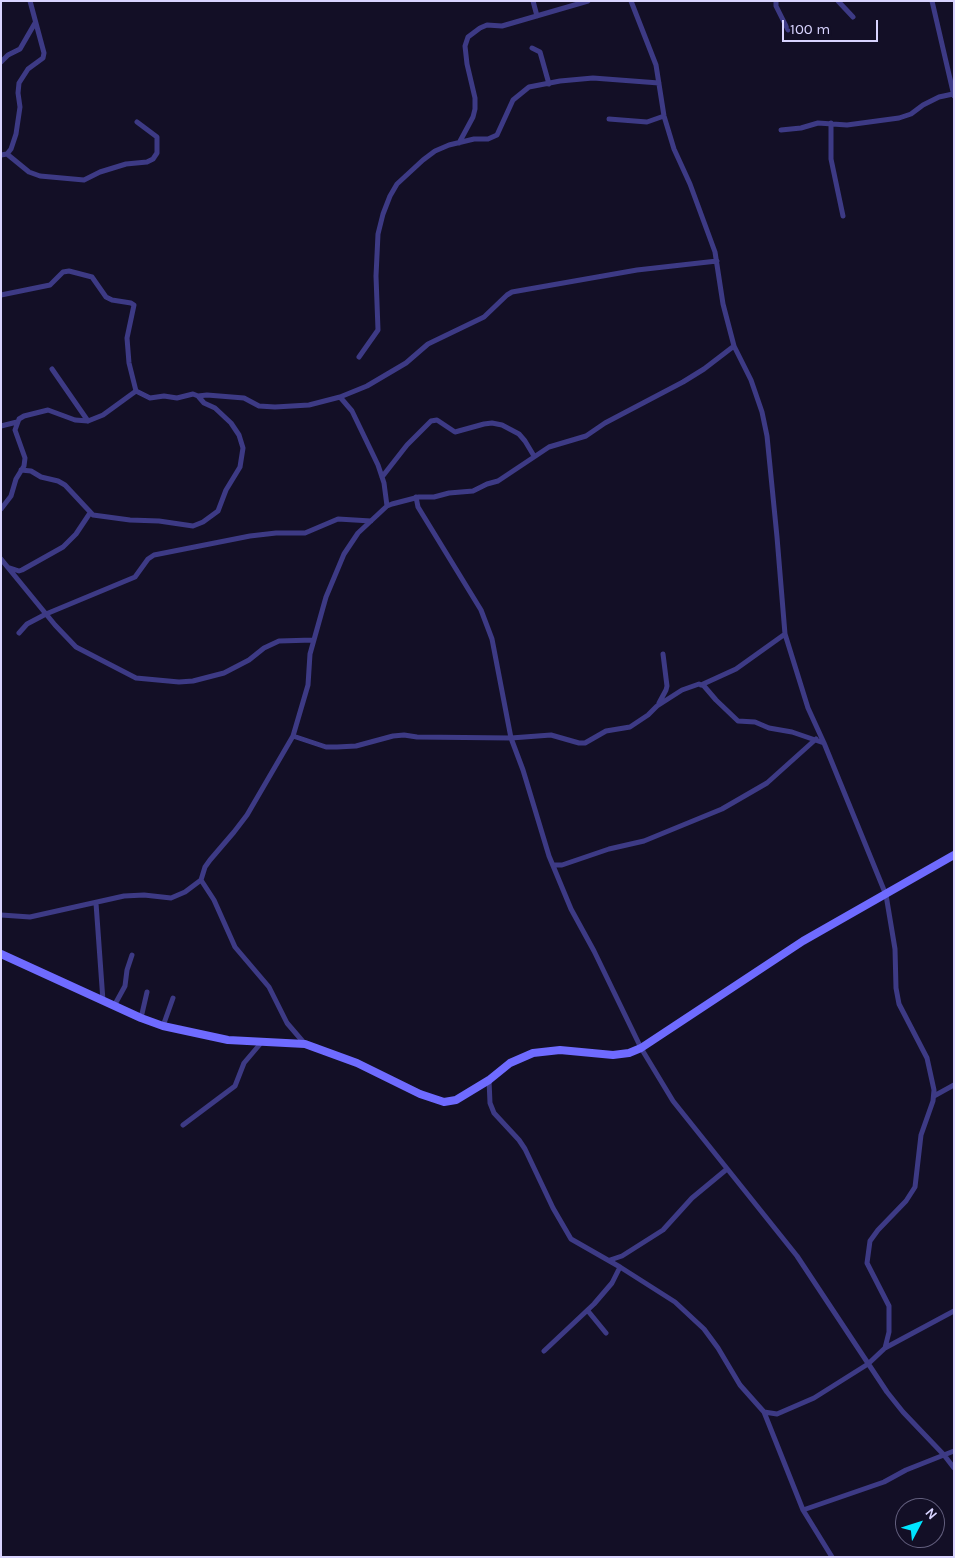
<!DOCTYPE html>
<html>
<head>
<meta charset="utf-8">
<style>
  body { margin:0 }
  #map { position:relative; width:955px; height:1558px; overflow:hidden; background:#130f26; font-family:Karla,sans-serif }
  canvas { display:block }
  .frame { position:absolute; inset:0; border:2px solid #d9d4ff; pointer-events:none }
  .north { position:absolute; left:895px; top:1498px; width:50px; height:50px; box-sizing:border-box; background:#130f26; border:1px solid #625e7d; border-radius:50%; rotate:50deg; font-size:14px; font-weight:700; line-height:20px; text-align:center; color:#d9d4ff }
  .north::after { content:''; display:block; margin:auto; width:18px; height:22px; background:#00e5ff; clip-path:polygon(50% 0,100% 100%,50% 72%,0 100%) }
  .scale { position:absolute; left:782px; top:20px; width:96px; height:22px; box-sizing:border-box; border:2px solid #d9d4ff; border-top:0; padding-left:6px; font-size:15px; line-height:18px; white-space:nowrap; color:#d9d4ff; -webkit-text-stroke:4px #130f26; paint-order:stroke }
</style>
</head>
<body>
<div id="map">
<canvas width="955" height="1558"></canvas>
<div class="frame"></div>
<div class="north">N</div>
<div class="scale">100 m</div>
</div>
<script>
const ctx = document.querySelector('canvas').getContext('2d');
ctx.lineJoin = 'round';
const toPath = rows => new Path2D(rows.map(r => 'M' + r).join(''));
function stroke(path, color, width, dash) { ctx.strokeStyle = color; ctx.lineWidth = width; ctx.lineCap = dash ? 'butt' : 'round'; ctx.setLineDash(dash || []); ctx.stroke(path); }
stroke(toPath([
  [533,1,537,16],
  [631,1,656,65,664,116,674,149,690,184,715,252,723,304,734,346,751,380,762,412,767,436,777,537,785,634,808,708,824,743,886,895,895,949,896,988,899,1004,927,1058,934,1090,933,1101,921,1135,915,1187,906,1201,878,1230,870,1241,867,1263,889,1306,889,1332,885,1348,868,1364,814,1398,777,1414,764,1412],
  [776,1,776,6,788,30],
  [838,1,853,17],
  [932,1,954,96],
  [532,48,540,52,549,84],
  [1,62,8,55,20,49,35,23],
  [609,119,647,122,664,116],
  [831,123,831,159,843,216],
  [781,130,801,128,818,123,847,125,899,118,911,114,923,105,939,97,953,94],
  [459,143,473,117,475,109,475,98,467,64,465,46,468,37,480,28,487,25,502,26,588,1],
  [7,154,29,172,40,176,84,180,100,172,126,164,147,162,153,159,157,153,157,137,137,122],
  [1,155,7,154,11,149,16,134,20,107,18,93,19,83,28,69,43,58,44,53,30,1],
  [1,295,50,285,63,272,69,271,92,277,106,297,112,300,131,303,134,305,127,338,129,363,136,391,150,398,164,396,177,398,193,394,198,396,204,403,215,408,231,423,239,435,243,448,240,467,226,490,218,511,203,522,193,526,159,521,130,520,93,515,65,485,58,481,41,477,31,471,21,470],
  [359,357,378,330,376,276,378,234,383,214,390,196,397,184,423,160,435,151,449,145,474,139,488,139,497,135,513,100,529,87,560,81,593,78,659,83],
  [52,369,88,421],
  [198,396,207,395,244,398,259,406,275,407,309,405,340,397,352,411,378,465,384,483,387,506],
  [340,397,367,386,406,363,428,344,484,317,507,295,512,292,637,270,717,261],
  [1,426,17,422],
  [382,477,407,445,431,421,437,420,455,432,484,424,492,423,502,425,519,434,525,441,534,456],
  [416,497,418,507,481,610,492,639,511,738,523,770,549,856,571,909,594,951,641,1048,673,1101,797,1256,887,1392,903,1412,944,1455,954,1468],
  [1,509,11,496,16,479,24,466,25,458,15,430,19,419,24,416,48,410,75,420,88,421,103,415,136,391],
  [1,559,55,625,76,647,136,678,179,682,193,681,224,673,249,660,264,648,279,641,313,640],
  [10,568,19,571,22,570,63,547,76,534,90,513],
  [19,633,27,624,46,614,135,577,148,559,154,555,250,536,276,533,305,533,338,519,371,521],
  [701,685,736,669,785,634],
  [659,703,666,690,667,686,663,654],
  [293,736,326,747,337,747,356,746,393,736,404,735,417,737,511,738,551,735,579,743,585,743,606,731,630,727,648,715,657,706,682,690,699,684,704,686,716,700,738,721,755,722,769,728,792,732,824,743],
  [553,865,562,865,609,849,644,841,722,809,767,783,816,739],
  [201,880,214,900,235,947,269,987,287,1023,305,1044],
  [96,903,103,1001],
  [1,915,30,917,124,896,144,895,171,898,185,892,201,880,205,867,210,860,234,832,247,815,293,736,308,685,310,654,326,597,344,554,358,533,387,506,392,504,419,497,434,497,449,493,473,491,487,484,498,481,549,447,586,436,605,423,683,382,704,369,734,346],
  [114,1006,125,986,127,970,132,955],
  [141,1018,147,992],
  [163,1026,173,998],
  [489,1080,490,1103,494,1113,519,1140,525,1149,553,1208,571,1239,620,1267,675,1302,704,1329,718,1348,740,1385,764,1412,803,1510,832,1557],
  [934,1096,954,1085],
  [183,1125,235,1086,244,1063,261,1043],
  [610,1260,622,1256,663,1230,692,1198,727,1169],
  [588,1311,606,1333],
  [885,1348,954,1311],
  [544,1351,594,1304,612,1283,620,1267],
  [803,1510,884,1482,906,1470,954,1451]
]), '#3d3a85', 5);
stroke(toPath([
  [1,954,141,1018,163,1026,228,1040,305,1044,357,1063,420,1094,444,1102,456,1100,489,1080,510,1063,533,1053,560,1050,613,1055,629,1053,641,1048,803,941,954,855]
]), '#6f6bff', 8);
</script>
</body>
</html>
